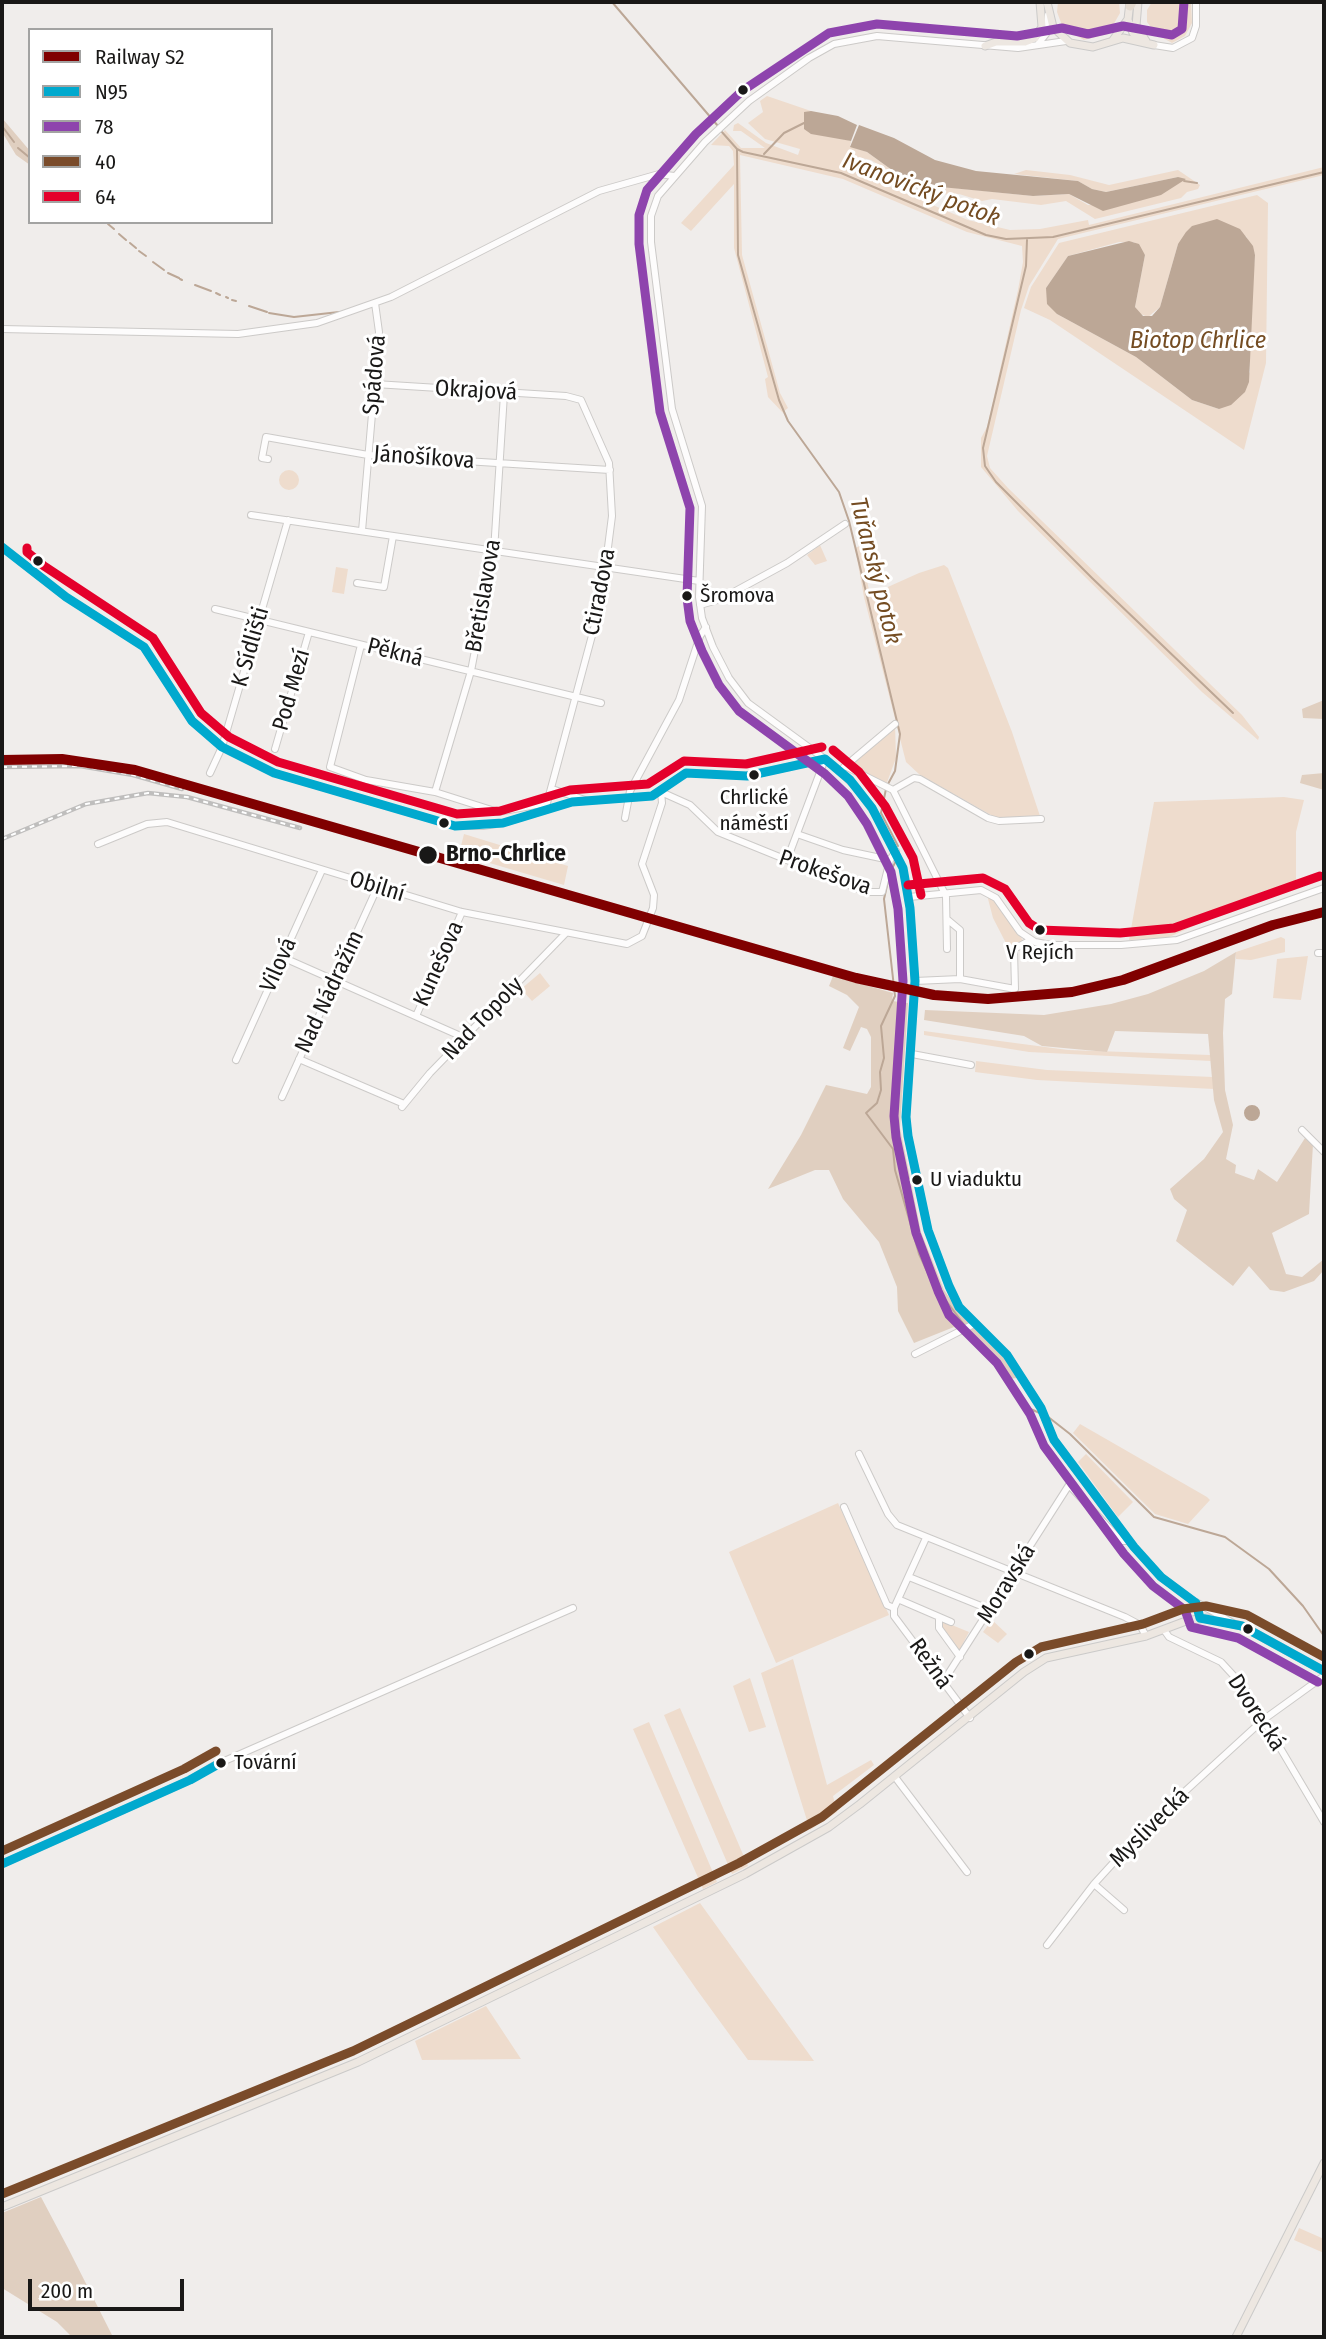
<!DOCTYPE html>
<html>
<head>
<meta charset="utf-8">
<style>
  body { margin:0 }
  #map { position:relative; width:1326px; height:2339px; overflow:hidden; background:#f0edeb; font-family:"Fira Sans Condensed",sans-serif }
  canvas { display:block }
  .frame { position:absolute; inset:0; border:4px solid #191817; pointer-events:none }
  .legend { position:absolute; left:28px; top:28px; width:245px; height:196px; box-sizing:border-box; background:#fff; border:2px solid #a3a3a2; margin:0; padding:9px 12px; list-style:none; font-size:21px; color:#191817 }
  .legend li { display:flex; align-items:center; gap:14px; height:35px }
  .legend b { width:35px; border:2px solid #a3a3a2 }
  .scale { position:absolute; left:28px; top:2279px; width:156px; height:32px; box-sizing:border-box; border:4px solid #191817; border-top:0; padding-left:9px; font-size:21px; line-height:24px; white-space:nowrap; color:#191817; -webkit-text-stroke:5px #fff; paint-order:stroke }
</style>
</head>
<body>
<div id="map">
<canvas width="1326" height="2339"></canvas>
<div class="frame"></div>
<ul class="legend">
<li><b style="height:9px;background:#800000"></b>Railway S2</li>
<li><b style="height:9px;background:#00a9ce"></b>N95</li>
<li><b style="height:9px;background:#8e44ad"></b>78</li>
<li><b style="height:9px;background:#7a4b2a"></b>40</li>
<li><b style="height:9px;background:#e4002b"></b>64</li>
</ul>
<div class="scale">200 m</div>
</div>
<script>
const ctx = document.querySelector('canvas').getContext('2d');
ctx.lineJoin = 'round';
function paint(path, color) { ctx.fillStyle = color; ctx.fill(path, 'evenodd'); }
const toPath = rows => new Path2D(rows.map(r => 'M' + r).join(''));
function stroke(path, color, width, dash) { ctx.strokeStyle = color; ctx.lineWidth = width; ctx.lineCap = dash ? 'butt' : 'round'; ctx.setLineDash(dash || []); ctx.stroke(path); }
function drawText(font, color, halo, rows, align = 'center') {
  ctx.font = font + ' "Fira Sans Condensed",sans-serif'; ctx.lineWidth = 6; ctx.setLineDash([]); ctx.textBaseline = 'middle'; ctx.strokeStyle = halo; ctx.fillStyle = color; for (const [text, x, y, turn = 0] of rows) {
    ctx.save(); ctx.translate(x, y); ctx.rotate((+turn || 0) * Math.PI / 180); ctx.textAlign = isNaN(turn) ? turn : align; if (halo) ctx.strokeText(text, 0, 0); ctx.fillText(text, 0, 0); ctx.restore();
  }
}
paint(toPath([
  [1058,2,1119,2,1120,13,1108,34,1084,40,1063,28,1057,12],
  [1152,2,1191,2,1192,23,1185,36,1172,43,1156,34,1147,22,1147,10],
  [767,96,811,111,804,113,804,128,851,141,850,146,867,152,896,173,926,185,1033,196,1069,194,1088,205,1135,202,1178,177,1106,192,1092,189,1078,181,1014,174,1026,170,1070,175,1109,185,1178,170,1200,185,1198,189,1187,192,1181,198,1095,219,1066,201,1041,205,992,199,982,201,959,194,927,195,871,160,853,156,851,170,869,173,874,180,968,220,1010,230,1040,229,1088,220,1089,225,1324,167,1324,175,1058,239,1029,286,1021,310,987,456,990,468,1008,488,1242,715,1259,737,1258,740,1202,692,1018,511,981,467,981,438,987,427,1018,290,1023,262,1022,246,967,232,843,179,740,155,742,255,780,393,788,408,783,412,785,415,768,397,765,379,768,377,734,248,734,184,691,231,681,223,734,165,733,151,729,146,711,145,725,130,741,148,765,148,741,131,733,131,734,125,738,123,766,143,798,155,800,149,765,139,748,123,763,112,760,101],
  [1257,195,1268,203,1266,363,1244,450,1050,320,1024,308,1031,287,1059,243],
  [1246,236,1255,255,1249,320,1250,372,1219,409,1192,400,1136,357,1057,314,1046,288,1068,256,1119,242,1134,242,1145,255,1135,307,1138,313,1148,317,1160,307,1178,244],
  '279 480a10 10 0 1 1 20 0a10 10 0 1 1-20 0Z',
  [820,545,827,561,815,565,807,555],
  [860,546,870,595,919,573,944,565,948,568,1012,732,1040,816,1001,819,991,815,920,775,906,762,864,597,855,548],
  [336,567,348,569,344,594,332,592],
  [895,724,896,758,886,785,851,765],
  [1284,797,1304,800,1296,832,1296,885,1265,894,1167,938,1129,940,1154,802],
  [464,834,568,866,564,885,459,854],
  [987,895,997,903,1024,942,1009,949,993,918],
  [1281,937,1285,939,1285,952,1251,960,1236,959,1236,952],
  [1308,956,1301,1000,1273,998,1277,959],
  [540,973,550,986,532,1001,521,989],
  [924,1031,1068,1050,1210,1055,1211,1061,1029,1052,924,1035],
  [976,1061,1047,1070,1213,1077,1214,1089,1037,1080,975,1072],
  [965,1179,992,1181,991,1188,964,1186],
  [1080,1424,1207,1497,1210,1500,1188,1524,1155,1514,1073,1433],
  [1086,1454,1133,1502,1118,1517,1078,1462],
  [838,1503,889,1615,776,1663,729,1552],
  [992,1620,1007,1634,998,1643,983,1632],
  [942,1621,969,1632,960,1649,957,1649,941,1628],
  [793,1659,827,1785,871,1760,874,1765,833,1796,837,1812,810,1830,761,1673],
  [750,1678,766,1727,749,1732,733,1686],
  [680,1708,748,1866,732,1874,664,1715],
  [649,1722,717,1882,703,1889,633,1729],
  [700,1903,814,2061,748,2060,697,1990,653,1927],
  [486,2006,521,2059,422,2060,415,2041],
  [1299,2228,1324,2239,1324,2253,1294,2240]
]), '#eedccd');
paint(toPath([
  [2,118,30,151,30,165,16,155,2,132],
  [1324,700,1324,719,1303,718,1302,709],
  [1324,773,1324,790,1300,783,1302,775],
  [1236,952,1232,994,1225,999,1223,1033,1225,1090,1233,1125,1226,1159,1236,1165,1235,1173,1254,1180,1258,1169,1277,1182,1305,1138,1313,1144,1309,1214,1272,1233,1286,1274,1302,1277,1324,1259,1324,1270,1314,1281,1284,1292,1270,1290,1249,1266,1233,1286,1176,1241,1187,1210,1174,1199,1170,1189,1204,1159,1223,1132,1214,1100,1208,1034,1115,1031,1107,1052,1042,1046,1024,1036,924,1020,925,1010,1044,1015,1111,1004,1148,994,1204,971],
  [833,976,893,993,892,1001,908,1003,900,1128,921,1232,944,1290,963,1317,1004,1358,1017,1378,1008,1379,995,1355,991,1359,954,1327,914,1343,898,1311,897,1287,879,1242,843,1199,829,1170,815,1170,768,1189,801,1135,826,1085,867,1094,871,1087,871,1037,867,1029,861,1027,850,1051,843,1048,859,1007,847,995,829,986],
  [41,2197,68,2248,113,2337,72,2337,57,2322,2,2288,2,2213]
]), '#e0cfc0');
paint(toPath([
  [811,111,838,116,857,125,851,141,811,134,804,129,804,112],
  [859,125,894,138,935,160,976,171,1078,181,1092,189,1106,192,1178,177,1186,179,1161,195,1103,211,1069,194,1033,196,941,187,896,173,867,152,850,147],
  [1217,219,1240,229,1253,246,1255,255,1249,382,1245,392,1231,405,1219,409,1192,400,1136,357,1057,314,1047,304,1046,288,1068,256,1129,241,1139,244,1145,255,1135,307,1143,316,1152,316,1160,307,1178,244,1186,232,1192,226],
  '1244 1113a8 8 0 1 1 16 0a8 8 0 1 1-16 0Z'
]), '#bca796');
stroke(toPath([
  [612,2,718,126],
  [2,126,14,142],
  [721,131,737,149,743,152,841,173,986,235,1006,239,1053,237,1324,172],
  [18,148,30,158],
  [737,149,738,255,779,400,788,421,839,492,849,521,900,734,895,771,888,784],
  [764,154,784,133,804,123],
  [1184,181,1197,183],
  [108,224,114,229],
  [119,234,126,240],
  [1027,240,1026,266,983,448,985,466,996,482,1092,578,1233,713],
  [130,243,136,248],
  [139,251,146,256],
  [153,262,164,270],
  [168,273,179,278],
  [180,279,182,280],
  [195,285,211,291],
  [216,293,220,295],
  [226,297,228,298],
  [232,300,236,301],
  [249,306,267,312],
  [269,313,294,317,339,312],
  [886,789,881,813,898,846],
  [896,861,890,872,884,899,895,996,881,1026,884,1058,880,1072,881,1090,877,1103,866,1113,893,1149,895,1170,919,1254,932,1282,965,1326],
  [968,1331,999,1365,1026,1407,1042,1414],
  [1047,1416,1070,1434,1154,1517,1225,1537,1269,1569,1303,1606,1324,1636]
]), '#bca796', 2);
const minor = toPath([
  [1066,41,1018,48,877,36,834,44,809,58,749,101,705,142,658,196,651,216,651,242,672,409,702,506,699,597,702,618,713,647,729,678,748,703,833,765,857,788,878,818,903,868,910,908,915,981,906,1117,908,1136,928,1230,949,1286,959,1307,1007,1355,1041,1408,1054,1440,1134,1547,1161,1577,1196,1603,1200,1618],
  [1038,44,1046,34,1048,15],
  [1154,45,1173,48,1192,38,1196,26,1196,2],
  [2,329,238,334,317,323,391,297,599,191,659,174,674,176],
  [268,459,262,458,266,437,368,455,610,470],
  [251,515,699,581],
  [362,531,379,332,375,303],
  [2,547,66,597,144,647,192,721,222,747,274,773,455,826,483,826,503,823,572,802,652,796,686,773,747,776,825,759],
  [357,583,384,587,393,536],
  [700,605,721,599,787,563,845,524],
  [215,609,601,703],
  [361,645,330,767,366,780,435,792,498,812,547,803,601,602,612,516,609,463,581,400,566,396,375,384],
  [275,749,309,632],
  [845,766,893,790,914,778,920,779,988,818,999,821,1041,819],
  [844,767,895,724],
  [210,773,222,747,288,520],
  [552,789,588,801],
  [893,790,946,896,947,949],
  [435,792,471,671,494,551,504,394],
  [661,792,690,805,718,832,866,892,882,892,890,860,896,851],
  [625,818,630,791,679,700,700,636,706,627],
  [797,834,843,850,890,860],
  [98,844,147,824,167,822,462,912,627,944,642,936,653,908,654,895,642,864,662,803,661,792],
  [787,860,825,759],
  [909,897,981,890,996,898,1020,932,1035,942,1051,945,1121,945,1177,940,1324,888],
  [948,920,960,930,960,979],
  [1318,953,1324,953],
  [282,957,465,1038],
  [915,981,960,979,1015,989,1014,949,1031,940],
  [416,1016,462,912],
  [912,1054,971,1065],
  [299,1059,404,1104],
  [236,1060,322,870],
  [282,1097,378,886],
  [402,1107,430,1073,566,933],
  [1302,1130,1324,1152],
  [915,1354,974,1324],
  [859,1454,888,1514,897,1525,1125,1617,1140,1625,1146,1636],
  [844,1507,887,1605,894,1608],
  [926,1538,894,1608,894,1616,970,1718],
  [909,1577,991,1610],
  [900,1600,951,1622],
  [1196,1602,1233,1623],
  [939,1617,939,1628,960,1657],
  [1164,1630,1169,1637,1221,1662,1244,1687,1324,1822],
  [943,1682,1069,1485,1121,1541,1129,1541],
  [895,1777,967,1872],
  [2,1864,190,1780,213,1766,573,1608],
  [1094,1884,1124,1910],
  [1047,1945,1094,1884,1146,1827,1263,1720,1324,1676]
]);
const major = toPath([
  [1047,2,1053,27,1070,43,1093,47,1123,38,1154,45],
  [1138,2,1136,26,1146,41],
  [1128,20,1133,33,1144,40],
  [1113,40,1128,19,1130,2],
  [985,46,996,42,1025,42,1035,38,1042,27,1040,2],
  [2,2207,358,2062,745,1874,829,1827,860,1804,1024,1672,1046,1658,1146,1636,1186,1621,1206,1618,1242,1626,1324,1671],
  [1236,2337,1324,2163]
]);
const highway = toPath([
  [1130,6,1132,2]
]);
stroke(minor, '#cccac8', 8);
stroke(major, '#cbcac9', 9);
stroke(highway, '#cbcac9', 10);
stroke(minor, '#fdfcfc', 6);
stroke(major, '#ede7e1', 7);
stroke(highway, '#e3d9ce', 9);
const rail = toPath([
  [2,767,80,766,133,775,182,789],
  [2,839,86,804,148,793,187,797,300,828]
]);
stroke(rail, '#bfbebd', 4.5);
stroke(rail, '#fff', 2, [5]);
stroke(toPath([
  [2,547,66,597,144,647,192,721,222,747,274,773,455,826,503,823,572,802,652,796,686,773,747,776,825,759],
  [825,759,850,780,872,808,903,868,910,908,915,981,906,1117,908,1136,928,1230,949,1286,959,1307,1007,1355,1041,1408,1054,1440,1134,1547,1161,1577,1196,1603,1200,1618],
  [1200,1618,1242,1626,1324,1671],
  [2,1864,190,1780,222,1762]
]), '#00a9ce', 9);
stroke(toPath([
  [1184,2,1182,29,1172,35,1123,26,1088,34,1062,28,1017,36,877,24,829,33,742,91,696,134,647,190,639,215,639,244,660,412,690,508,687,598,690,621,702,651,719,685,739,711,825,774,848,796,867,824,891,872,898,909,903,981,894,1116,896,1137,916,1233,938,1291,949,1315,997,1363,1030,1414,1044,1446,1124,1554,1153,1586,1185,1610,1191,1627,1238,1638,1318,1682]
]), '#8e44ad', 9);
stroke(toPath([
  [2,1851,184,1769,216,1751],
  [2,2194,353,2051,739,1863,822,1817,1016,1662,1041,1647,1143,1624,1183,1609,1206,1606,1247,1615,1324,1657]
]), '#7a4b2a', 9);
stroke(toPath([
  [27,548,27,552,44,566,153,638,201,713,229,737,278,762,457,814,500,811,570,790,648,784,684,761,746,764,822,747],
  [833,750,859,772,885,806,913,858,921,895],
  [908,885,983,878,1005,889,1029,923,1040,930,1120,933,1174,928,1320,876]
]), '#e4002b', 9);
stroke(toPath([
  [2,760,62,759,135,770,856,978,934,995,988,999,1072,992,1123,980,1273,925,1324,912]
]), '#800000', 10);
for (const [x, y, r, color] of [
  [743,90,6,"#191817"],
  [38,561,6,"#191817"],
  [687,596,6,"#191817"],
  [754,775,6,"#191817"],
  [444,823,6,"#191817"],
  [428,855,10,"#191817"],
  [1040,930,6,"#191817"],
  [917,1180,6,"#191817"],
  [1248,1629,6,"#191817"],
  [1029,1654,6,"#191817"],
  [221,1763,6,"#191817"]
]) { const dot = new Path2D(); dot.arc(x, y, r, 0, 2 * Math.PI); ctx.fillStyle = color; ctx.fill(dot); stroke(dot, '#fff', 2.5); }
drawText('21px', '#191817', '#fff', [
  ["Šromova",700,596],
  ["Chrlické",754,798,"center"],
  ["náměstí",754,824,"center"],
  ["V Rejích",1040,953,"center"],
  ["U viaduktu",930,1180],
  ["Tovární",234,1763]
], 'left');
drawText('23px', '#191817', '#fff', [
  ["Spádová",375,375,-85],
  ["Okrajová",476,391,3],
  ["Jánošíkova",424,458,4],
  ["Ctiradova",600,592,-79],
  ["Břetislavova",484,596,-80],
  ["K Sídlišti",251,647,-74],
  ["Pěkná",395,653,14],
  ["Pod Mezí",292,690,-74],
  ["Prokešova",825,873,19],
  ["Obilní",377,887,17],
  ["Kunešova",439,964,-66],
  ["Vilová",279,965,-66],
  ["Nad Nádražím",330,992,-65],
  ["Nad Topoly",483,1019,-46],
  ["Moravská",1007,1584,-58],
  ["Režná",930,1664,54],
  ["Dvorecká",1256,1713,57],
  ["Myslivecká",1150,1828,-45]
]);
drawText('bold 23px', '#191817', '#fff', [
  ["Brno-Chrlice",446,855]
], 'left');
drawText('italic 24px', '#744c22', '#fff', [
  ["Ivanovický potok",921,190,21],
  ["Biotop Chrlice",1198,341],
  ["Tuřanský potok",875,571,76]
]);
</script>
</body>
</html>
